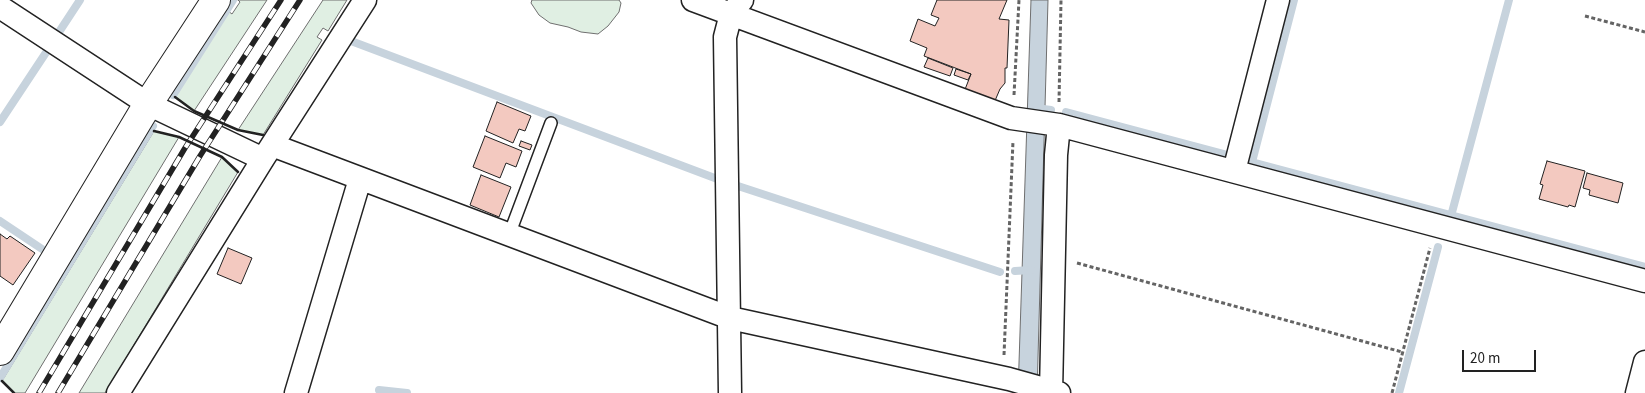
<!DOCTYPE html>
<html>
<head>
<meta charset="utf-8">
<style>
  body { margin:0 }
  #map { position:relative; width:1645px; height:393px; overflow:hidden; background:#fff; font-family:"Source Sans 3",sans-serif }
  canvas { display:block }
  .scale { position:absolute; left:1462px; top:350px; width:74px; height:22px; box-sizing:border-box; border:2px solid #222; border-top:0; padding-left:6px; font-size:15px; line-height:18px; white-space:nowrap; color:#222; -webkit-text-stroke:4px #fff; paint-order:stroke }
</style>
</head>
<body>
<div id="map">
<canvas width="1645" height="393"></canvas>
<div class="scale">20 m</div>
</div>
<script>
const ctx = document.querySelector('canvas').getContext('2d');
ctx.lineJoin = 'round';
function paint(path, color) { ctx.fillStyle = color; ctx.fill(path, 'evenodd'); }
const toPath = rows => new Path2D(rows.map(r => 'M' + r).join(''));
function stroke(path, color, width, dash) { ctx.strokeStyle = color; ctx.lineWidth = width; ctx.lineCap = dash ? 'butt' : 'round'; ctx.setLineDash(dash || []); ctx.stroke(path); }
const green = toPath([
  [238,0,267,0,194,111,175,97,228,11,232,14,240,2,238,0],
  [323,0,347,0,328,31,323,28,317,37,322,40,263,135,238,130,323,0],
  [532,0,619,0,621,3,619,12,608,26,598,34,581,32,568,27,550,23,539,15,531,3,532,0],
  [154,131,179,137,25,393,14,393,2,381,154,131],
  [222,157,238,172,105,393,79,393,222,157]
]);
paint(green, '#e0efe3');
stroke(green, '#6f6f6f', 1);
const water = toPath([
  [1031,0,1048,0,1037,393,1018,393,1031,0]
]);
paint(water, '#c7d3dd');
stroke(water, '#6f6f6f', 1);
stroke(toPath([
  [59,32,80,0],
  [351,41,720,180],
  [173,95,233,0],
  [1036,108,1051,110],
  [1066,112,1224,154],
  [0,122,49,48],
  [1248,161,1645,267],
  [1252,162,1294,0],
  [738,186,1000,272],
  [1451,216,1509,0],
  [0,221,42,249],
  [1015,271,1031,270],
  [0,378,153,126],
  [379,390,407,393],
  [1399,393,1438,247]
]), '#c7d3dd', 8);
const building = toPath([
  [937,0,1007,0,999,19,1009,20,1007,68,1005,68,1005,83,1000,89,994,103,964,92,971,74,924,56,927,48,910,41,918,19,935,26,939,18,931,15,937,0],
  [928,58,953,68,950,76,924,67,928,58],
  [956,69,971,74,968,80,954,75,956,69],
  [497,102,531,116,525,131,519,129,513,143,486,131,497,102],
  [485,136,522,151,516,167,506,163,500,178,473,167,485,136],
  [521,141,532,145,530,150,519,146,521,141],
  [1547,161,1585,171,1575,207,1569,205,1568,207,1539,199,1543,185,1540,184,1547,161],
  [1587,173,1623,183,1618,203,1589,195,1590,190,1583,188,1587,173],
  [481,175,511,187,499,217,470,205,481,175],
  [0,234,7,239,10,236,35,253,13,285,0,276,0,234],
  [228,248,252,258,241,284,217,274,228,248]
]);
paint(building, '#f3c9c0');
stroke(building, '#222', 1);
const service = toPath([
  [509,235,551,123]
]);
const minor = toPath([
  [693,0,1011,118,1059,125,1645,281],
  [0,7,148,104,263,159],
  [272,145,730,318,1009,379,1059,393],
  [1234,171,1278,0],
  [118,393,263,159,365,0],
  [296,393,360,179],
  [730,393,725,37,731,14,742,0],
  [1051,393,1056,155,1059,125],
  [1637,393,1645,362]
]);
const tertiary = toPath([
  [0,351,148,104,216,0]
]);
stroke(service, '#222', 14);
stroke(minor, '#222', 25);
stroke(tertiary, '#222', 30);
stroke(toPath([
  [1585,16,1645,32],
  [1014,95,1019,0],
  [1059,102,1061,0],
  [1077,263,1402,352],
  [1004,355,1013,141],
  [1392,393,1430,248]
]), '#646464', 3, [4, 2.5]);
stroke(service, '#fff', 11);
stroke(minor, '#fff', 22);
stroke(tertiary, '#fff', 28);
const rail = toPath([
  [39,393,185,148,281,0],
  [58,393,200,156,300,0]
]);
stroke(rail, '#222', 5.5);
stroke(rail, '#fff', 4, [11]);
stroke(toPath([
  [175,97,194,111,238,130,263,135],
  [154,131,179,137,222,157,238,172],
  [2,381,14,393]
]), '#222', 2.5);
</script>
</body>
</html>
